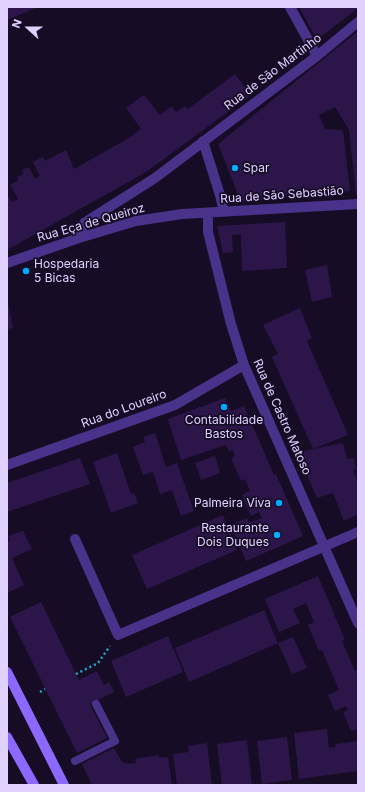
<!DOCTYPE html>
<html>
<head>
<meta charset="utf-8">
<style>
  body { margin:0 }
  #map { position:relative; width:365px; height:792px; overflow:hidden; background:#160c26; font-family:Inter,sans-serif }
  canvas { display:block }
  .frame { position:absolute; inset:0; border:8px solid #e0d1ff; pointer-events:none }
  .north { position:absolute; left:8px; top:8px; width:40px; height:40px; -webkit-text-stroke:3px #160c26; paint-order:stroke; rotate:291deg; font-size:11px; font-weight:700; line-height:16px; text-align:center; color:#e0d1ff }
  .north::after { content:''; display:block; margin:auto; width:14px; height:18px; background:#e0d1ff; clip-path:polygon(50% 0,100% 100%,50% 72%,0 100%) }
</style>
</head>
<body>
<div id="map">
<canvas width="365" height="792"></canvas>
<div class="frame"></div>
<div class="north">N</div>
</div>
<script>
const ctx = document.querySelector('canvas').getContext('2d');
ctx.lineJoin = 'round';
function paint(path, color) { ctx.fillStyle = color; ctx.fill(path, 'evenodd'); }
const toPath = rows => new Path2D(rows.map(r => 'M' + r).join(''));
function stroke(path, color, width, dash) { ctx.strokeStyle = color; ctx.lineWidth = width; ctx.lineCap = dash ? 'butt' : 'round'; ctx.setLineDash(dash || []); ctx.stroke(path); }
function drawText(font, color, halo, rows, align = 'center') {
  ctx.font = font + ' Inter,sans-serif'; ctx.lineWidth = 3.5; ctx.setLineDash([]); ctx.textBaseline = 'middle'; ctx.strokeStyle = halo; ctx.fillStyle = color; for (const [text, x, y, turn = 0] of rows) {
    ctx.save(); ctx.translate(x, y); ctx.rotate((+turn || 0) * Math.PI / 180); ctx.textAlign = isNaN(turn) ? turn : align; if (halo) ctx.strokeText(text, 0, 0); ctx.fillText(text, 0, 0); ctx.restore();
  }
}
paint(toPath([
  [7,7,38,7,7,20],
  [299,7,358,7,358,8,317,40],
  [358,31,358,194,356,194,349,130,335,107,319,115,325,129,343,130,350,191,241,202,218,144],
  [235,74,251,95,146,172,7,250,7,198,9,197,12,202,18,199,10,185,18,181,17,177,24,174,22,170,29,167,35,179,40,176,33,162,43,157,45,161,66,150,74,169,127,139,141,129,126,108,144,95,160,115,172,106,176,112,186,106,188,109],
  [285,222,287,268,242,271,241,234,232,235,233,252,223,253,217,226],
  [327,265,332,297,312,302,305,270],
  [7,298,13,328,7,329],
  [300,308,312,338,307,341,348,435,313,449,343,443,347,459,354,458,356,469,353,469,358,484,358,514,344,521,333,493,317,498,297,453,313,449,272,357,278,354,263,325],
  [225,398,231,411,244,406,274,475,276,474,303,536,246,561,231,525,247,518,249,523,262,518,259,512,251,516,242,495,250,491,245,479,241,481,231,458,235,456,233,450,229,451,226,445,181,460,168,419],
  [155,433,166,467,177,463,194,511,181,516,172,490,160,494,153,472,143,475,133,447,145,442,143,437],
  [117,453,131,494,134,493,138,503,111,513,93,462],
  [215,456,220,473,201,480,195,463],
  [80,458,90,484,7,512,7,483],
  [223,515,237,550,147,589,132,555],
  [23,531,32,549,12,558,24,585,7,593,7,542,10,540,8,536],
  [318,576,345,640,342,641,355,671,357,670,358,672,358,729,351,731,343,712,348,710,346,706,335,711,328,695,339,690,322,650,319,651,308,625,314,622,306,603,293,609,300,623,279,632,265,599],
  [41,602,79,680,97,671,104,685,109,682,114,692,90,704,107,738,77,753,10,617],
  [264,610,278,643,189,682,175,648],
  [168,636,183,672,126,697,111,661],
  [293,637,307,668,292,674,278,643],
  [327,729,329,748,336,747,335,744,358,741,358,771,299,779,294,733],
  [287,737,292,780,262,784,257,741],
  [247,740,252,785,222,785,217,744],
  [207,743,212,785,177,785,173,754,189,752,188,746],
  [114,748,122,762,129,764,136,763,135,759,159,755,159,758,168,757,172,785,92,785,82,764]
]), '#2c1649');
stroke(toPath([
  [76,674,98,663,110,646],
  [40,692,45,689]
]), '#22a8c2', 2.5, [2, 3]);
stroke(toPath([
  [75,761,115,741,96,704]
]), '#49328a', 8);
stroke(toPath([
  [290,7,317,56],
  [203,141,220,195,224,212],
  [208,213,208,232,231,324,244,365,358,623],
  [79,238,84,223,155,178,317,56,358,22],
  [7,263,79,238,136,221,182,214,358,204],
  [7,465,175,405,244,365],
  [75,539,118,635,358,532]
]), '#49328a', 10);
stroke(toPath([
  [7,672,64,785],
  [7,737,34,785]
]), '#8d68ff', 10);
for (const [x, y, r, color] of [
  [235,168,4,"#00aafc"],
  [26,271,4,"#00aafc"],
  [224,407,4,"#00aafc"],
  [279,503,4,"#00aafc"],
  [277,535,4,"#00aafc"]
]) { const dot = new Path2D(); dot.arc(x, y, r, 0, 2 * Math.PI); ctx.fillStyle = color; ctx.fill(dot); stroke(dot, '#160c26', 1.5); }
drawText('12px', '#e0d1ff', '#160c26', [
  ["Rua de São Martinho",273,72,-37],
  ["Rua de São Sebastião",282,195,-4],
  ["Rua Eça de Queiroz",91,223,-16],
  ["Rua do Loureiro",124,409,-20],
  ["Rua de Castro Matoso",282,417,66]
]);
drawText('12px', '#e0d1ff', '#160c26', [
  ["Spar",243,168],
  ["Hospedaria",34,264],
  ["5 Bicas",34,278],
  ["Contabilidade",224,420,"center"],
  ["Bastos",224,434,"center"],
  ["Palmeira Viva",271,503,"right"],
  ["Restaurante",269,528,"right"],
  ["Dois Duques",269,542,"right"]
], 'left');
</script>
</body>
</html>
